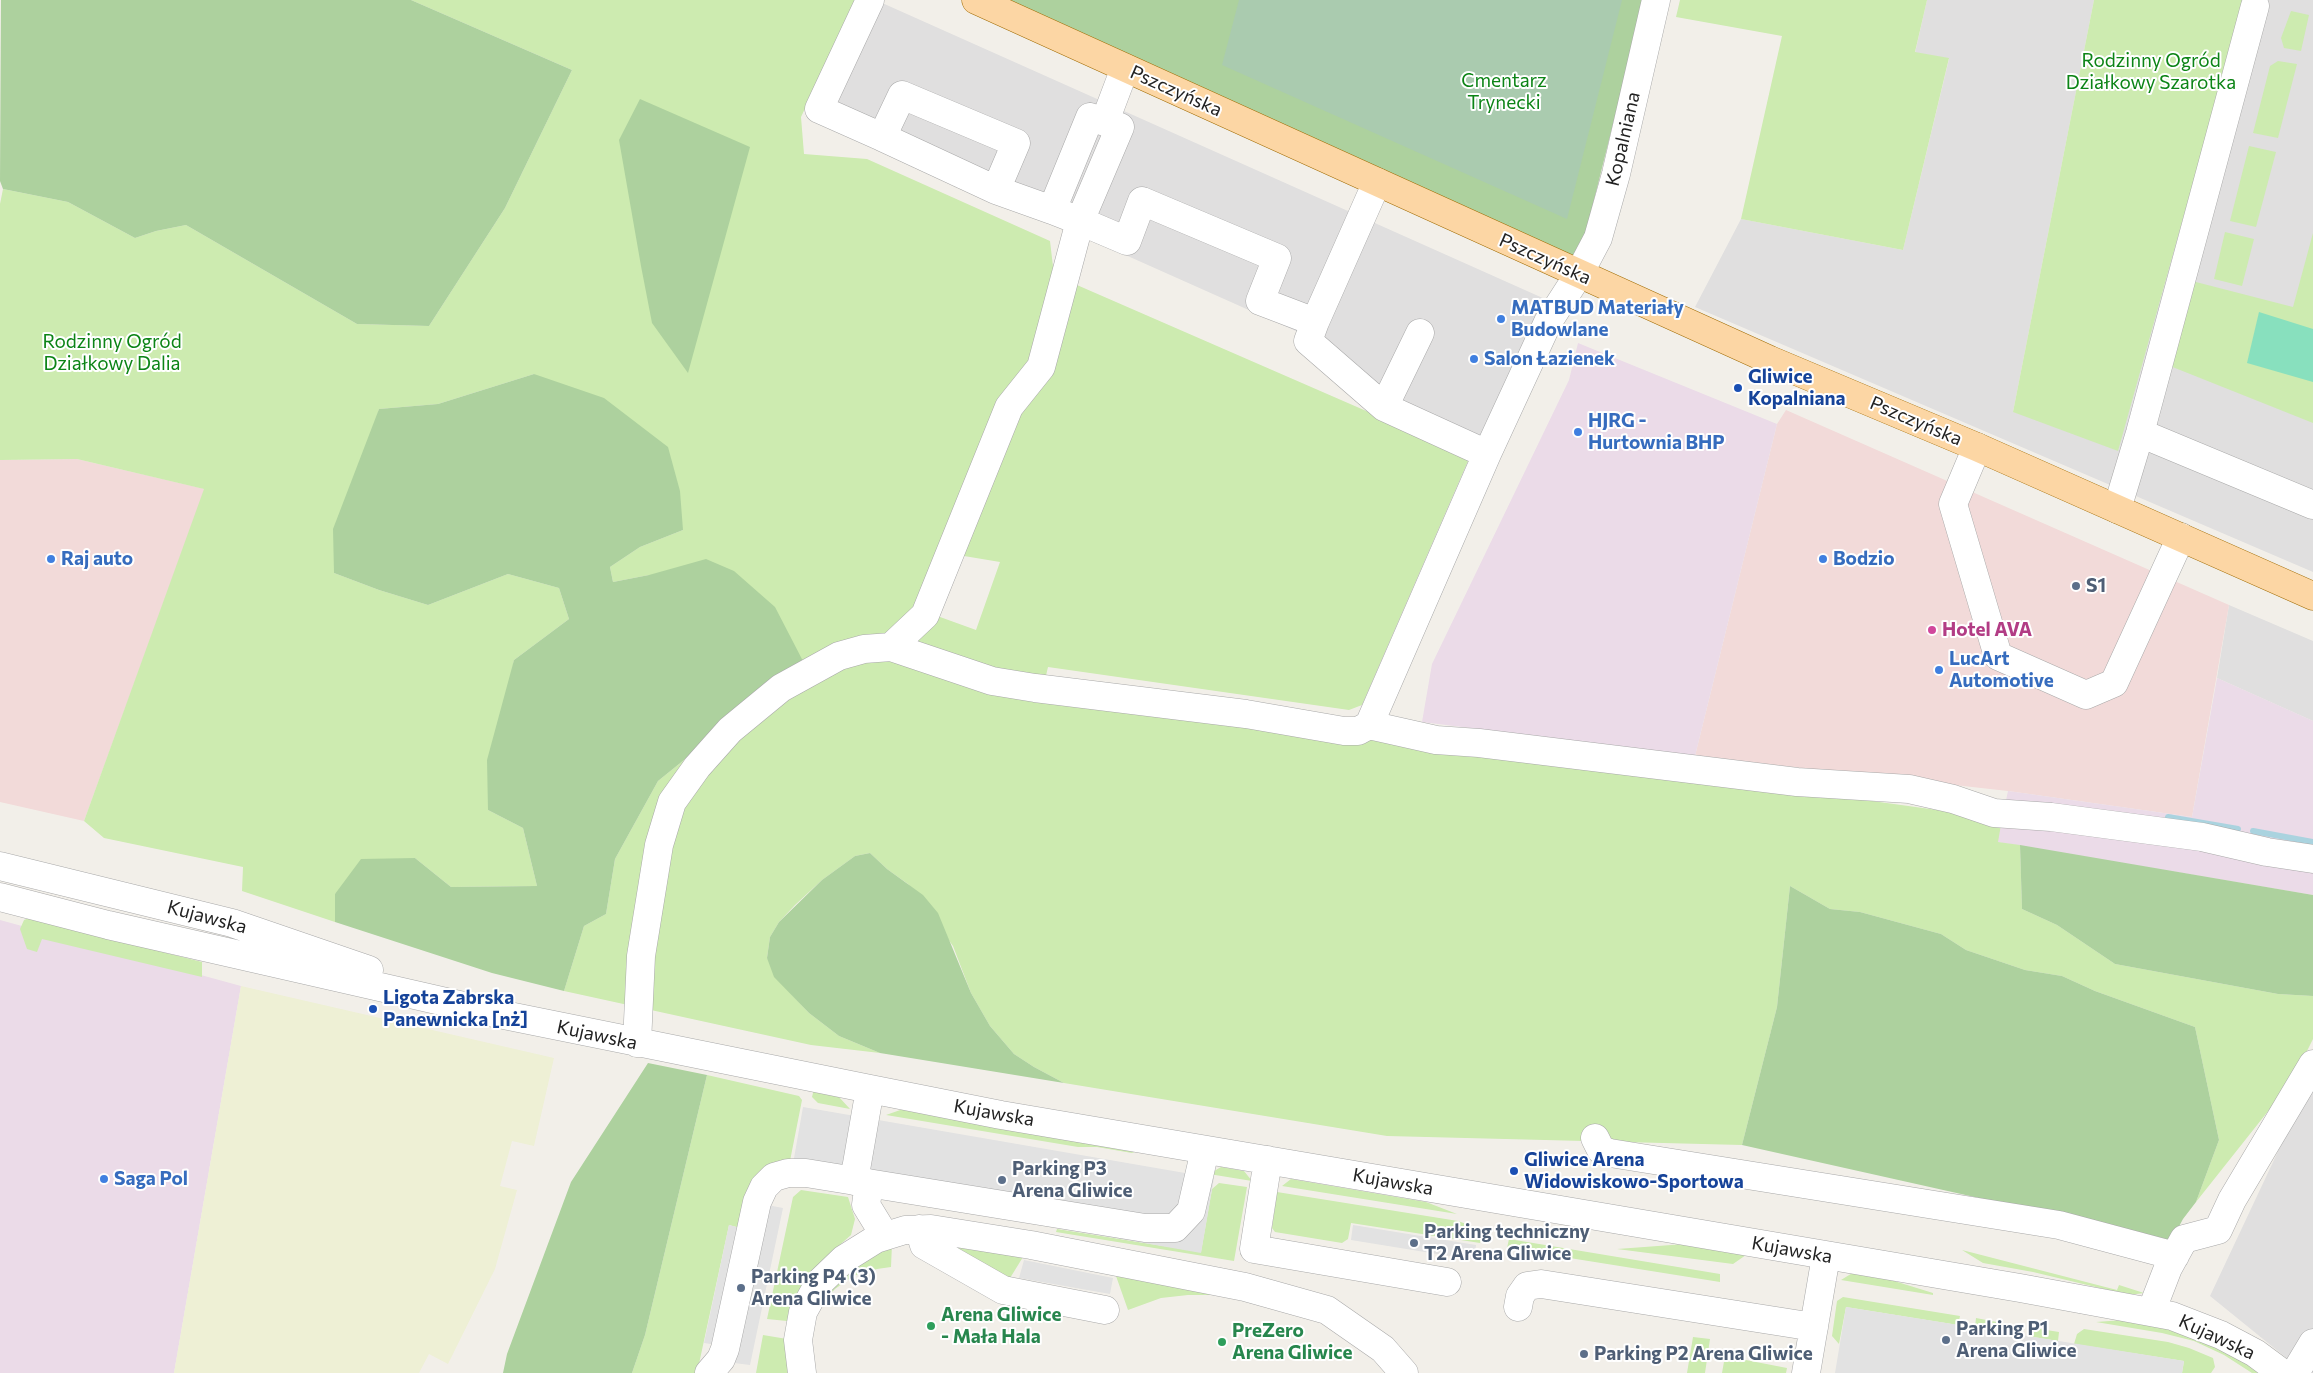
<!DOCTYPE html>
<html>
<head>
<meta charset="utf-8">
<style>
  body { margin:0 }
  canvas { display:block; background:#f2efe9 }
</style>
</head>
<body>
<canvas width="2313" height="1373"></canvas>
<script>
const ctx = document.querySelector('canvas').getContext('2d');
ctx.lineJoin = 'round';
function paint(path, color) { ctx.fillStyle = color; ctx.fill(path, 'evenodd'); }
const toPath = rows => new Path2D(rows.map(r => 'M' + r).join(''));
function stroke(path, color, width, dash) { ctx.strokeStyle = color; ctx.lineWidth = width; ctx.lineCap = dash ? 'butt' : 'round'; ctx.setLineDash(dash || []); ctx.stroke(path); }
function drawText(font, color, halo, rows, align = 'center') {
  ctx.font = font + ' Commissioner,sans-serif'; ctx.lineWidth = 4; ctx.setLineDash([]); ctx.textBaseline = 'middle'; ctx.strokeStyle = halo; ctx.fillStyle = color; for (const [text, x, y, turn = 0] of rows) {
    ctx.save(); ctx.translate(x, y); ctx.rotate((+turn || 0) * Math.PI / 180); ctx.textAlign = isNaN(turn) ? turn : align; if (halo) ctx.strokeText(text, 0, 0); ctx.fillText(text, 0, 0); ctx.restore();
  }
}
paint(toPath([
  [1927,0,2094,0,2013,412,2244,0,2313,0,2313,572,1695,307,1741,219,1903,250,1949,59,1915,53],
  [880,2,1545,299,1481,446,1381,402,1325,344,825,121],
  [2229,605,2313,641,2313,721,2217,678],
  [2313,1077,2313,1373,2305,1373,2210,1296]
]), '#e0dfdf');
paint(toPath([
  [1786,410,2229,605,2192,817,2008,791,1695,756,1777,424],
  [77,459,205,489,84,821,0,802,0,460]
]), '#f2dad9');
paint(toPath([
  [1578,343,1777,424,1695,756,1422,722,1432,664,1569,380],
  [2217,678,2313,721,2313,895,1997,842,2008,791,2192,817],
  [0,920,241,986,174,1373,0,1373]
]), '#ebdbe8');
paint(toPath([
  [241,986,554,1058,534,1146,512,1141,500,1186,517,1190,495,1269,448,1364,429,1354,419,1373,174,1373]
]), '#eef0d5');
paint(toPath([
  [411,0,856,0,801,117,804,154,867,159,1050,241,1054,275,1465,454,1468,461,1362,705,1349,710,1048,667,1041,697,1800,791,2002,819,1998,842,2020,845,2022,909,2057,925,2115,964,2278,994,2313,996,2313,1039,2292,1081,2196,1202,2219,1140,2195,1027,2095,991,2062,976,2025,970,1966,950,1941,934,1860,912,1830,909,1790,886,1777,1007,1742,1145,1387,1136,1064,1083,1034,1067,1014,1054,990,1026,971,993,953,946,908,884,887,869,870,853,855,856,822,880,795,905,779,922,770,937,767,958,792,995,809,1013,839,1036,880,1053,811,1045,564,991,584,926,606,914,615,859,658,781,804,663,649,575,613,582,610,567,640,547,683,530,534,374,438,404,379,409,334,573,379,590,428,605,508,574,559,588,569,619,514,660,488,810,523,828,537,886,451,887,415,858,335,894,335,922,242,891,243,867,104,838,84,821,204,489,77,459,0,460,0,204,3,189,68,202,135,238,156,231,186,225,357,324,429,326,505,208,572,70],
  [940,552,1000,562,976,630,918,609],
  [1680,0,1927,0,1915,52,1949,58,1903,250,1741,219,1782,36,1676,17],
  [2094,0,2244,0,2118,451,2013,412],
  [2291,11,2309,15,2301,51,2284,48,2281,38],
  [2278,61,2297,64,2278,138,2253,133,2270,66],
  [2249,146,2276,152,2256,227,2230,221],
  [2225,232,2254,239,2242,286,2214,279],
  [2313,233,2313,423,2170,366,2192,281,2293,307],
  [29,918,202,962,202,977,42,939,37,952,27,949,20,929,24,920],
  [707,1075,799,1096,802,1100,789,1166,744,1229,729,1225,697,1373,632,1373,645,1335],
  [814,1089,839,1097,850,1109,818,1103,812,1097],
  [906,1108,1137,1151,1132,1153,1097,1147,1078,1147,886,1115],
  [1221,1167,1244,1171,1252,1181,1209,1174],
  [1291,1179,1426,1202,1457,1214,1282,1186],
  [1219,1183,1247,1187,1234,1261,1056,1232,1057,1229,1201,1252,1212,1189],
  [801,1190,848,1197,855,1219,851,1235,825,1258,808,1278,794,1300,787,1321,767,1319,793,1197],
  [1277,1192,1458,1221,1480,1229,1482,1235,1480,1243,1351,1223,1348,1239,1342,1243,1275,1232,1272,1228],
  [938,1239,1218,1295,1188,1295,1161,1298,1128,1310,1116,1276,1023,1257,1007,1283],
  [1509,1239,1720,1274,1720,1282,1507,1248],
  [892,1244,891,1267,877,1269,853,1276,835,1289,825,1300,818,1311,805,1347,825,1287],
  [1685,1244,1746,1255,1733,1264,1617,1249],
  [1962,1250,2117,1290,2119,1285,2144,1293,2129,1295,2033,1272,1983,1263],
  [1854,1272,1878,1276,1933,1293,1933,1295,1841,1280],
  [1843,1297,1960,1316,1958,1325,1846,1307,1839,1344,1832,1336,1837,1301],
  [1976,1318,2007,1324,2006,1332,1975,1327],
  [2137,1319,2191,1333,2264,1373,2252,1373,2224,1355,2194,1341,2162,1333,2096,1322],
  [2028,1327,2059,1332,2058,1341,2027,1336],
  [2084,1329,2168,1342,2189,1348,2213,1358,2215,1367,2211,1373,2182,1373,2184,1361,2074,1344,2077,1334],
  [763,1335,787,1339,788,1373,756,1373],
  [1693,1337,1710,1339,1705,1373,1687,1373],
  [1725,1356,1787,1368,1786,1373,1722,1373]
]), '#cdebb0');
paint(toPath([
  [1,0,411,0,572,70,505,208,429,326,357,324,186,225,156,231,135,238,68,202,3,189,0,181],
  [976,0,1644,0,1579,260],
  [640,99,750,147,688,373,652,323,641,266,619,140],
  [534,374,604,398,668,447,680,491,683,530,640,547,610,567,613,582,649,575,706,559,734,571,775,607,804,663,658,781,615,859,606,914,584,926,564,991,492,973,335,922,335,894,361,859,415,858,451,887,537,886,523,828,488,810,487,760,514,660,569,619,559,588,508,574,428,605,379,590,334,573,333,529,379,409,438,404],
  [2020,845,2313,895,2313,996,2278,994,2115,964,2057,925,2022,909],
  [870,853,887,869,923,895,938,913,971,993,990,1026,1014,1054,1034,1067,1064,1083,880,1053,839,1036,809,1013,774,977,767,958,770,937,779,922,822,880,855,856],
  [1790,886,1830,909,1860,912,1941,934,1966,950,2025,970,2062,976,2095,991,2195,1027,2219,1140,2196,1202,2183,1219,2170,1243,2055,1215,1742,1145,1777,1007],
  [648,1063,707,1075,645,1335,632,1373,503,1373,507,1354,571,1182]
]), '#add19e');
paint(toPath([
  [1239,0,1622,0,1567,219,1222,65]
]), '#aacbaf');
paint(toPath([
  [2259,312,2313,329,2313,382,2247,363]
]), '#88e0be');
paint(toPath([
  [803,1107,1214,1178,1201,1253,790,1181],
  [767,1205,783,1208,750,1365,734,1363,737,1348,704,1343,729,1225,744,1229],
  [1353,1225,1476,1245,1474,1260,1351,1240],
  [1024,1260,1113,1278,1110,1294,1019,1278],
  [1846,1307,2184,1361,2182,1373,1835,1373]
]), '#e2e2e2');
stroke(toPath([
  [2168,817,2238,829],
  [2253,831,2313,842]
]), '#aad3df', 6);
const minor = toPath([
  [870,0,819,109,882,137,902,95,1016,143,996,190,1052,210],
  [1090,117,1120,127,1080,221,1052,210,1090,117],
  [1105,121,1125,68],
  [882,137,996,190],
  [1315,322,1308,341,1384,407,1487,454],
  [1384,407,1420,333],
  [2140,433,2313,505],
  [1977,447,1953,504,1998,656,2086,695,2114,683,2181,537],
  [2117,509,2140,433,2255,6],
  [891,647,925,615,1009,407,1041,367,1080,221,1127,241,1142,201,1277,258,1260,301,1315,322,1377,182],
  [1369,725,1436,740,1479,743,1797,782,1909,789,1953,799,1994,813,2051,817,2202,837,2267,852,2313,859],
  [0,866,232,923,369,970],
  [0,897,108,925,494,1013,870,1089,1001,1115,2020,1288,2172,1316,2221,1335,2255,1353,2282,1373],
  [637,1043,641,956,659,845,672,802,697,767,730,730,781,688,839,656,864,649,891,647,992,681,1035,688,1246,714,1344,731,1358,731,1369,725,1487,454,1548,322,1579,274,1598,238,1616,174,1656,0],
  [1595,1138,1601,1150,1610,1153,2059,1225,2175,1256],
  [1268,1160,1254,1249,1447,1282],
  [854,1181,870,1089],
  [869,1183,866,1205,885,1236],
  [919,1229,924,1245,1003,1290,1105,1310],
  [1518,1307,1520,1296,1527,1286,1541,1284,1814,1327],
  [2151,1312,2168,1268,2184,1239,2218,1230,2232,1200,2313,1064],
  [709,1373,721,1359,725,1349,757,1202,764,1187,774,1177,788,1173,806,1173,1145,1228,1175,1228,1191,1211,1205,1150],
  [802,1373,798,1340,803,1312,819,1283,844,1259,876,1239,905,1230,931,1229,1031,1245,1245,1287,1327,1310,1383,1349,1404,1373],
  [1806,1373,1826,1256],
  [2295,1373,2313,1343]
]);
const major = toPath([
  [976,0,1770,360,1977,447,2313,596]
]);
stroke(minor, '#a9a9a9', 29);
stroke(major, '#a06b00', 29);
stroke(minor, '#fff', 28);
stroke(major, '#fcd6a4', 28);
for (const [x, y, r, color] of [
  [1501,319,5,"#3f7fe0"],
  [1474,359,5,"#3f7fe0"],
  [1738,388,5,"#1a4fb4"],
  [1578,432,5,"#3f7fe0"],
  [51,559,5,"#3f7fe0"],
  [1823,559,5,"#3f7fe0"],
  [2076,586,5,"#5c6f8a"],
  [1932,630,5,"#d1479c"],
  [1939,670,5,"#3f7fe0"],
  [373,1009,5,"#1a4fb4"],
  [1514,1171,5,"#1a4fb4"],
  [104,1179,5,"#3f7fe0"],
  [1002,1180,5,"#5c6f8a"],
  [1414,1243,5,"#5c6f8a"],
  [741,1288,5,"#5c6f8a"],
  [931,1326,5,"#2e9e5b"],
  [1946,1340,5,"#5c6f8a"],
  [1222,1342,5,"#2e9e5b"],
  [1584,1354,5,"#5c6f8a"]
]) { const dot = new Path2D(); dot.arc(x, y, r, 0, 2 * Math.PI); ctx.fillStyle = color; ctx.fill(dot); stroke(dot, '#fff', 2); }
drawText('19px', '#0c8416', '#fff', [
  ["Rodzinny Ogród",2151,61],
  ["Działkowy Szarotka",2151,83],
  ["Cmentarz",1504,81],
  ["Trynecki",1504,103],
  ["Rodzinny Ogród",112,342],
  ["Działkowy Dalia",112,364]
]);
drawText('19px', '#222', '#fff', [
  ["Pszczyńska",1176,91,24],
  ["Kopalniana",1623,139,-77],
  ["Pszczyńska",1545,259,24],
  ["Pszczyńska",1916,421,23],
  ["Kujawska",207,917,15],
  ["Kujawska",597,1035,12],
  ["Kujawska",994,1113,10],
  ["Kujawska",1393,1182,10],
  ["Kujawska",1792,1250,10],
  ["Kujawska",2217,1337,25]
]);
drawText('bold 19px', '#366cbe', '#fff', [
  ["MATBUD Materiały",1511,308],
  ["Budowlane",1511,330],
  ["Salon Łazienek",1484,359],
  ["HJRG -",1588,421],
  ["Hurtownia BHP",1588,443],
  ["Raj auto",61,559],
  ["Bodzio",1833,559],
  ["LucArt",1949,659],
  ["Automotive",1949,681],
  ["Saga Pol",114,1179]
], 'left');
drawText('bold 19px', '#164399', '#fff', [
  ["Gliwice",1748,377],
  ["Kopalniana",1748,399],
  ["Ligota Zabrska",383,998],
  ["Panewnicka [nż]",383,1020],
  ["Gliwice Arena",1524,1160],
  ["Widowiskowo-Sportowa",1524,1182]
], 'left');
drawText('bold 19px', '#4e5e75', '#fff', [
  ["S1",2086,586],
  ["Parking P3",1012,1169],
  ["Arena Gliwice",1012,1191],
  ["Parking techniczny",1424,1232],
  ["T2 Arena Gliwice",1424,1254],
  ["Parking P4 (3)",751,1277],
  ["Arena Gliwice",751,1299],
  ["Parking P1",1956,1329],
  ["Arena Gliwice",1956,1351],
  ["Parking P2 Arena Gliwice",1594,1354]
], 'left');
drawText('bold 19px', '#b23c85', '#fff', [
  ["Hotel AVA",1942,630]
], 'left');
drawText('bold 19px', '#27864d', '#fff', [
  ["Arena Gliwice",941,1315],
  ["- Mała Hala",941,1337],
  ["PreZero",1232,1331],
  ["Arena Gliwice",1232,1353]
], 'left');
</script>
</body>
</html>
